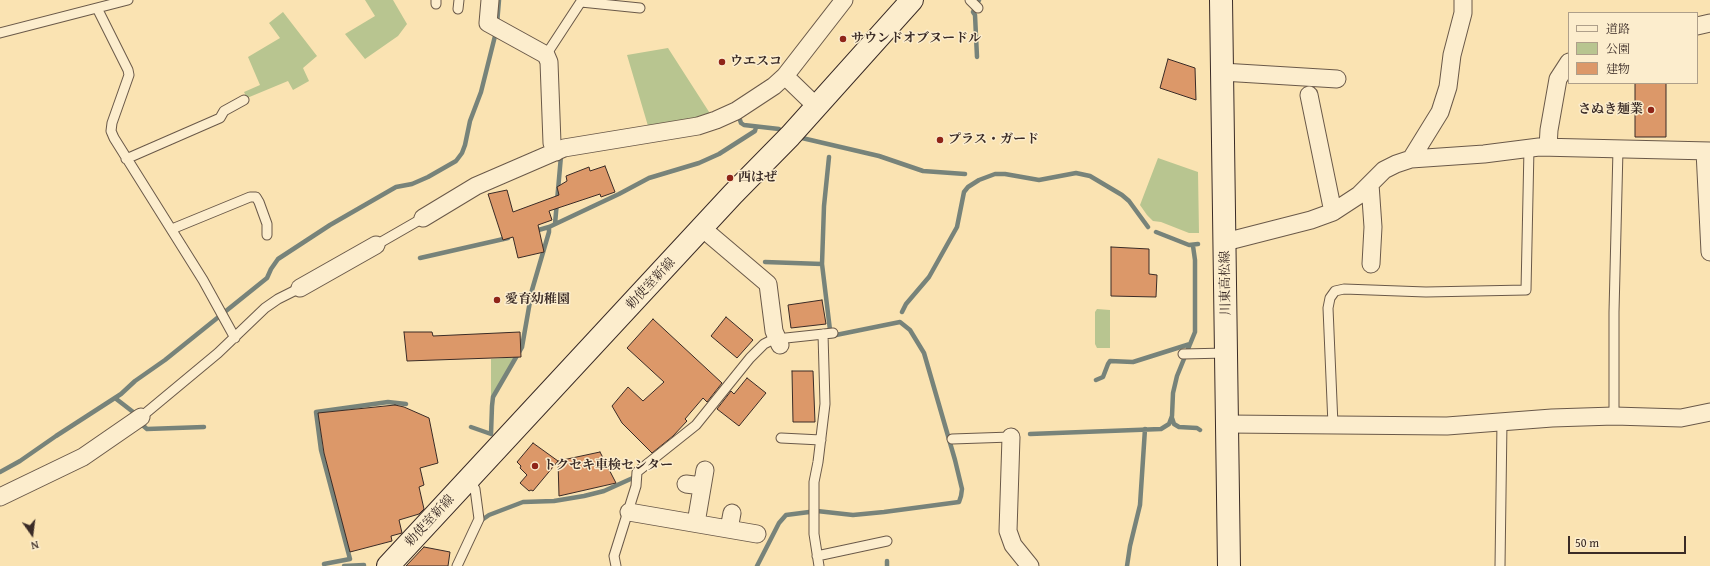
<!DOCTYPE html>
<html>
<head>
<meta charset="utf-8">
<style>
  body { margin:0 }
  #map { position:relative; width:1710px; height:566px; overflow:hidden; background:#fae3b2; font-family:"Gentium Book Plus","Noto Serif JP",serif }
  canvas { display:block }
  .legend { position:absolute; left:1568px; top:12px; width:130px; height:72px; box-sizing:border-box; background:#fcedcd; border:1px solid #ae9f8a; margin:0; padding:5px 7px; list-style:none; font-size:12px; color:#3a2b26 }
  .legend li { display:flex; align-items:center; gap:8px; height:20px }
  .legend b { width:20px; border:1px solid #ae9f8a }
  .north { position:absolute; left:12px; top:514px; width:40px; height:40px; -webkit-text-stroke:3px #fcedcd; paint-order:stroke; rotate:166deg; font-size:11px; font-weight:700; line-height:16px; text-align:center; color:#3a2b26 }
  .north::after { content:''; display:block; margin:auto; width:14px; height:18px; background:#3a2b26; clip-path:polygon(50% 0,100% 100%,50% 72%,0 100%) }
  .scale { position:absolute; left:1568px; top:536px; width:118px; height:18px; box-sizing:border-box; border:2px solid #3a2b26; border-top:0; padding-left:5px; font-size:12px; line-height:14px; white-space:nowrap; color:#3a2b26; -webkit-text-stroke:3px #fcedcd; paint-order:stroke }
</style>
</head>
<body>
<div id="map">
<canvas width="1710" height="566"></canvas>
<ul class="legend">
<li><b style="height:5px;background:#fcedcd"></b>道路</li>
<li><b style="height:11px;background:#b8c590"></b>公園</li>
<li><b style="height:11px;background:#dc9869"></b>建物</li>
</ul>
<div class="north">N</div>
<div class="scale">50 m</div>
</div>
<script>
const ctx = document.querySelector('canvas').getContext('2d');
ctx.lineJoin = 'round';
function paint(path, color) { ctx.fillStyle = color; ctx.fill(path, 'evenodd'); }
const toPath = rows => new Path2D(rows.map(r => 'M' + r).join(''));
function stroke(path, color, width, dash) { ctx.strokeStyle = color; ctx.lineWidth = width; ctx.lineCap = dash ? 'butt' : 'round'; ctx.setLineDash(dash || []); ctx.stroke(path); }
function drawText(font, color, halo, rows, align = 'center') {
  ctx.font = font + ' "Gentium Book Plus","Noto Serif JP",serif'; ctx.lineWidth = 3; ctx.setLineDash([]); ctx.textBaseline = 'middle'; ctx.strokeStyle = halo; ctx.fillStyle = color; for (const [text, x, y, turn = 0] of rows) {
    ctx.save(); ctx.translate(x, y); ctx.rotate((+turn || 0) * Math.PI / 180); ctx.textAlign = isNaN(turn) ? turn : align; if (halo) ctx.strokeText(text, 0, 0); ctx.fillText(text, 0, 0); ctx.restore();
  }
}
paint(toPath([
  [365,0,393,0,407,24,398,36,365,59,345,34,375,16],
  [283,12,317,56,303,68,309,81,293,90,288,81,247,98,244,92,260,85,248,57,280,38,269,23],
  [668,48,711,115,648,126,627,55],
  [1158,158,1198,172,1199,233,1189,233,1161,222,1153,221,1147,215,1140,205],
  [1097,309,1110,310,1110,348,1097,348,1095,344,1095,312],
  [515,357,493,396,491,404,491,359]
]), '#b8c590');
stroke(toPath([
  [497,24,499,0],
  [977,57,975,15,973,12,979,0],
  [739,117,741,123,744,125,779,129],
  [802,138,879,156,923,171,965,174],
  [829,157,824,206,822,264,830,330],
  [555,224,561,156],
  [535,231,549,227,619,194,649,178,699,163,719,154,755,131,756,127],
  [1156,232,1189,245,1198,244],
  [420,258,508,238],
  [765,262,822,264],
  [902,312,906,304,929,277,957,227,964,192,968,187,979,180,995,174,1005,174,1039,180,1076,173,1090,176,1122,195,1129,201,1148,227],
  [1096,380,1103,377,1108,364,1110,361,1133,362,1190,344],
  [115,398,137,415,140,423,147,429,204,427],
  [1172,418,1174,424,1179,427,1197,428,1200,430],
  [471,427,491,434,492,406,493,397,522,347,532,290,549,232,549,227],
  [1030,434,1161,429,1169,424,1172,416,1173,393,1177,376,1195,332,1195,260,1193,246],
  [0,472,20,461,56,436,121,394,135,381,165,360,267,278,271,269,278,259,330,225,396,187,412,184,428,177,456,161,462,153,465,145,470,121,481,92,496,32],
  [479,522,489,515,523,502,554,501,584,496,604,491,635,477],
  [887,561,887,566],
  [324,564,350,559,321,450,316,412,388,402,406,404],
  [344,566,364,565],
  [757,566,779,523,786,515,817,511,853,515,884,512,959,502,961,496,962,489,955,460,924,353,910,330,900,322,831,336],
  [1127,566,1130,546,1140,505,1145,429]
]), '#77837a', 4.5);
const building = toPath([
  [1168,59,1195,68,1196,100,1160,88,1168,59],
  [1635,83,1666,83,1666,137,1635,137,1635,83],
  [605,166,615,192,601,197,600,194,549,211,552,220,538,225,544,252,518,258,513,237,503,240,488,194,507,190,513,212,559,195,557,187,567,181,566,176,589,167,590,171,605,166],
  [1111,247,1149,249,1149,274,1157,275,1156,297,1111,296,1111,247],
  [822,300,826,324,791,328,788,305,822,300],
  [726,317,753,340,737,358,711,336,726,317],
  [653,319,722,383,707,402,703,398,685,419,687,421,673,436,652,453,622,423,612,406,628,387,643,401,664,382,627,348,653,319],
  [404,332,432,332,433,336,520,332,521,357,407,361,404,332],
  [792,371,813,371,815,422,793,422,792,371],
  [747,378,766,393,739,426,717,409,731,391,734,394,747,378],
  [395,405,404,407,429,418,438,463,420,468,424,485,419,487,424,509,419,514,399,520,402,533,391,536,392,541,350,552,324,453,318,413,395,405],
  [533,443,558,461,533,491,531,490,529,491,520,483,527,475,520,468,521,466,517,462,533,443],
  [600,452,616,483,559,496,558,461,600,452],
  [424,547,450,552,448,566,406,566,424,547]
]);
paint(building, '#dc9869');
stroke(building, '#3a2b26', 1);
const service = toPath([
  [970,0,978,8],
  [581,2,640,8],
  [436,4,436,0],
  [97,8,128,70,129,75,112,123,111,131,114,138,203,280,235,338],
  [458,9,459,0],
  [0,33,128,0],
  [546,55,582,0],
  [126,159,220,118,224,111,244,100],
  [172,229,250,197,256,197,259,202,267,224,267,235],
  [376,245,423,218],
  [1183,354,1226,353],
  [1614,416,1614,312,1618,149],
  [141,417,218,353,265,308,278,299,300,288],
  [1333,425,1328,308,1330,298,1335,291,1344,289,1426,292,1526,290,1529,148],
  [781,438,821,440],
  [952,439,1011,437],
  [817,556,887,541],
  [457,566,479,519,475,489,469,479],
  [616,566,614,556,636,486,637,472,696,425,750,358,764,344,770,341,786,338,833,333],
  [819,566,814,534,814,482,818,462,825,404,823,334],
  [1500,566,1502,422]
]);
const minor = toPath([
  [490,0,488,23,546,55,549,62,552,143,556,152],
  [1697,26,1710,23],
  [1222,72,1337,79],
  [785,76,816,106],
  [1309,95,1333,212],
  [1548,147,1549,130,1558,79,1569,62],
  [1705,151,1710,252],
  [1411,159,1440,112,1448,87,1452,55,1463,13,1463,0],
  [1370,184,1373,227,1371,264],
  [423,218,476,186,564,148,698,126,716,120,736,111,774,86,785,76,844,0],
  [702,228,768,284,774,331,780,345],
  [1225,242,1311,220,1333,212,1359,195,1384,170,1396,164,1411,159,1484,154,1539,147,1710,151],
  [300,288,376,245],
  [1227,424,1447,426,1552,418,1614,416,1681,418,1710,412],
  [1011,437,1008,531,1013,545,1030,566],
  [686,484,702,486],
  [0,497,83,457,141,417],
  [629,512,757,534],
  [696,523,705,470],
  [729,529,732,513]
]);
const secondary = toPath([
  [1221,0,1229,566],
  [388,566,733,194,790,136,912,0]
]);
stroke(service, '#6a5949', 11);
stroke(minor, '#6a5949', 19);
stroke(secondary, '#3a2b26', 24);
stroke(service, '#fcedcd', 9);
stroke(minor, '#fcedcd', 17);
stroke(secondary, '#fcedcd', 22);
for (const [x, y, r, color] of [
  [843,39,4,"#8f2418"],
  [722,62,4,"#8f2418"],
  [1651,110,4,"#8f2418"],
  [940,140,4,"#8f2418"],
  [730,178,4,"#8f2418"],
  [497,300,4,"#8f2418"],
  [535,466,4,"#8f2418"]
]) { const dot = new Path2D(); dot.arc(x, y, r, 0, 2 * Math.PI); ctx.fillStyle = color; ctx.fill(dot); stroke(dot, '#fcedcd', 1.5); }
drawText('bold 13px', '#3a2b26', '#fcedcd', [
  ["サウンドオブヌードル",851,39],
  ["ウエスコ",730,62],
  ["さぬき麺業",1643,110,"right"],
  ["プラス・ガード",948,140],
  ["西はぜ",738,178],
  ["愛育幼稚園",505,300],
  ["トクセキ車検センター",543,466]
], 'left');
drawText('13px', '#3a2b26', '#fcedcd', [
  ["川東高松線",1226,283,-91],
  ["勅使室新線",651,284,-47],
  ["勅使室新線",430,521,-47]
]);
</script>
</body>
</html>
